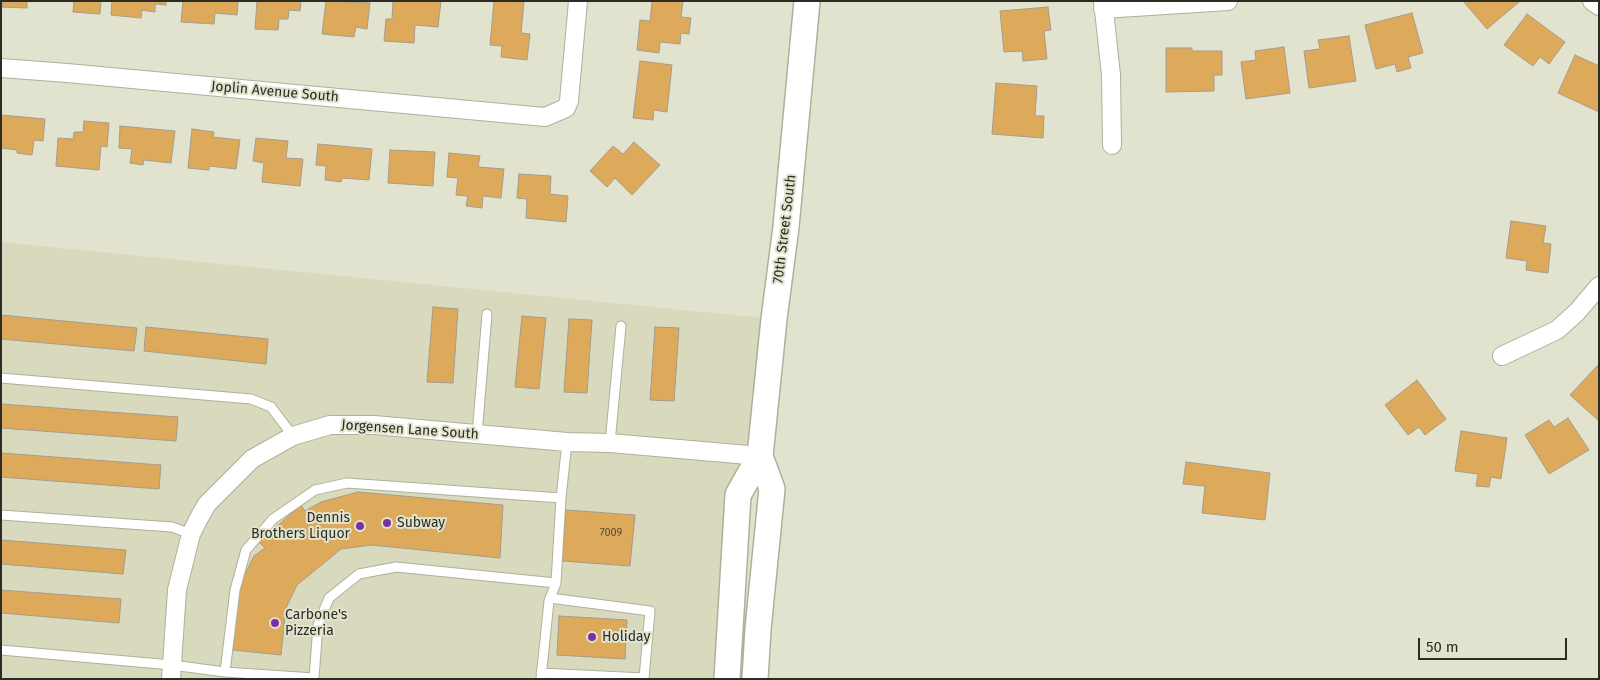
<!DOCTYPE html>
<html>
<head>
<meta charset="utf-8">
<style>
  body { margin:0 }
  #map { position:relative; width:1600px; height:680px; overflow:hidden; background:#e2e3ce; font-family:"Fira Sans",sans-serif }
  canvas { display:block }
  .frame { position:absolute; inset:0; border:2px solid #2c2c24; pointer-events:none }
  .scale { position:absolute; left:1418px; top:638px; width:149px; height:22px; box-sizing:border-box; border:2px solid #2c2c24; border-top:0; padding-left:6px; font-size:15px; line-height:18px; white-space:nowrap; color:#2c2c24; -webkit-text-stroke:4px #e2e3ce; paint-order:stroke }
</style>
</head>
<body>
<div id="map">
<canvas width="1600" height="680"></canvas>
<div class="frame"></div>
<div class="scale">50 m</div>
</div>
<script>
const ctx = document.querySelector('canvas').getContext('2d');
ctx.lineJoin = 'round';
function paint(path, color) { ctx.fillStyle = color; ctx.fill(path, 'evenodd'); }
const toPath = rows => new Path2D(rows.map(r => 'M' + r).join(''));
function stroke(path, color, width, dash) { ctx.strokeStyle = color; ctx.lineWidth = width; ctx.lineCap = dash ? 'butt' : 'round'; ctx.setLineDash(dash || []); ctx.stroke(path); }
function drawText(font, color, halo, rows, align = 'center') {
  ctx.font = font + ' "Fira Sans",sans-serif'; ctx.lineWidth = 4; ctx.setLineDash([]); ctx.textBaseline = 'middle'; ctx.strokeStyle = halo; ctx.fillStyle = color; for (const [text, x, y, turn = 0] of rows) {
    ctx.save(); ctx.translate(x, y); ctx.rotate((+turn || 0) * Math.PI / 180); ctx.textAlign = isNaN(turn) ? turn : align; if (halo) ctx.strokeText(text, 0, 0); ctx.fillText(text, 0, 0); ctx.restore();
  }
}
paint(toPath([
  [1,242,774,319,760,456,738,495,727,679,1,679]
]), '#d8d9bd');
const building = toPath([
  [3,1,27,1,27,8,2,7,3,1],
  [74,1,101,1,100,14,73,12,74,1],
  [112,1,166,1,166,5,155,4,155,12,142,10,141,18,111,15,112,1],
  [183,1,238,1,237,15,215,13,214,24,181,22,183,1],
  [257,1,301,1,300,11,289,10,288,19,279,19,278,30,255,29,257,1],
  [326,1,370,3,367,29,356,27,354,37,322,34,326,1],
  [393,1,441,1,438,27,415,25,414,43,384,41,386,19,392,19,393,1],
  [494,1,524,2,521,33,530,34,527,60,501,57,502,46,490,45,494,1],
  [652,1,683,1,681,17,691,18,689,34,681,33,680,44,660,42,659,53,637,50,640,20,650,21,652,1],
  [1463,1,1518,1,1519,2,1487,29,1463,1],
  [1048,7,1051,30,1044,31,1047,59,1023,61,1022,51,1004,52,1000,11,1048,7],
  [1412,13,1423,53,1408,57,1411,68,1397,72,1395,64,1376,69,1365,25,1412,13],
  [1527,14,1565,42,1549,64,1540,57,1533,66,1504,45,1527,14],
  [1349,36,1356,81,1309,88,1304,51,1320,49,1318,40,1349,36],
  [1284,47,1290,93,1246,99,1241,62,1256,60,1255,51,1284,47],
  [1166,48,1192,48,1192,51,1222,51,1222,75,1214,75,1214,91,1166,92,1166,48],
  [1575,55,1599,66,1599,112,1558,93,1575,55],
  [640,61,672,65,667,112,654,110,653,120,633,118,640,61],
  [996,83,1037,86,1035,116,1044,116,1043,138,992,134,996,83],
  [1,115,45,119,43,141,34,140,32,155,17,153,17,150,1,148,1,115],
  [84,121,109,123,107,147,101,146,99,170,56,166,58,138,73,139,74,132,83,132,84,121],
  [120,126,175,131,171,163,144,160,143,165,130,163,132,149,119,148,120,126],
  [192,129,214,132,213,137,240,140,236,169,209,166,209,170,188,168,192,129],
  [256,138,288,141,286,158,303,159,300,186,262,182,264,163,253,161,256,138],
  [634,142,660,165,632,195,615,178,607,187,590,171,613,146,623,154,634,142],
  [318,144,372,149,369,180,342,178,341,182,325,180,326,166,316,165,318,144],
  [390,150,435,152,433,186,388,183,390,150],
  [449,153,480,156,478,167,504,169,501,198,483,196,482,208,466,206,468,196,456,195,458,178,447,177,449,153],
  [519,174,551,176,550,194,568,196,566,222,526,218,527,199,517,198,519,174],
  [1511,221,1546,226,1543,243,1551,244,1548,273,1526,270,1527,261,1506,258,1511,221],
  [433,307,458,309,453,383,427,382,433,307],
  [1,315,137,328,134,351,1,339,1,315],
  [522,316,546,318,539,389,515,387,522,316],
  [569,319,592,320,587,393,564,392,569,319],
  [146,327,268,339,266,364,144,351,146,327],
  [655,327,679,328,674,401,650,400,655,327],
  [1599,364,1599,421,1570,395,1599,364],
  [1417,380,1446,419,1425,435,1419,427,1408,435,1385,405,1417,380],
  [1,404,178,417,176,441,1,428,1,404],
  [1568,418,1589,450,1549,474,1525,435,1549,420,1554,427,1568,418],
  [1461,431,1507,438,1501,479,1491,477,1489,487,1476,486,1478,474,1455,471,1461,431],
  [1,453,161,465,159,489,1,477,1,453],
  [1186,462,1270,473,1265,520,1202,513,1205,486,1183,484,1186,462],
  [358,492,503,505,500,558,372,545,341,549,297,585,286,608,281,655,233,650,238,588,254,556,265,548,259,542,301,505,305,511,321,502,358,492],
  [566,510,635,515,630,566,562,561,566,510],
  [1,540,126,550,123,574,1,564,1,540],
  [1,590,121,599,119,623,1,613,1,590],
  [559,616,627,620,625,659,557,655,559,616]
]);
paint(building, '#dcaa5a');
stroke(building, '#a79c8b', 1);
const lane = toPath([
  [1,378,251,399,271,407,293,436],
  [477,435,487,314],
  [610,443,621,326],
  [1,515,172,527,191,534],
  [1,650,172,665,225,672,314,678,318,625,329,598,359,574,396,567,556,583,561,498,567,442],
  [225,672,235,590,246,550,273,519,315,490,347,483,561,498],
  [541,673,644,678,650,611,550,598],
  [541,678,549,601,556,583]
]);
const street = toPath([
  [1103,1,1111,75,1112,145],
  [1592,1,1599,6],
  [1103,9,1228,1],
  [1,68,67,73,545,117,566,108,569,101,578,1],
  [1502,356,1557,330,1577,312,1599,286],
  [171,679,177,590,191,534,199,518,207,504,252,459,293,436,330,425,374,425,567,442,610,443,760,456]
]);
const secondary = toPath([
  [727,679,738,495,760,456,774,319,786,227,807,1],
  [755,679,758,629,772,489,760,456]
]);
stroke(lane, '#afb09c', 11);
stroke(street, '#afb09c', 20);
stroke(secondary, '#afb09c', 28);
stroke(lane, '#fff', 9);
stroke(street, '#fff', 18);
stroke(secondary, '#fff', 25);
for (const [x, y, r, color] of [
  [387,523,5,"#7b30a2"],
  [360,526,5,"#7b30a2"],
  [275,623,5,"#7b30a2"],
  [592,637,5,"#7b30a2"]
]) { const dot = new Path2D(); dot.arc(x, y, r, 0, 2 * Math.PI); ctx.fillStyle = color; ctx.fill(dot); stroke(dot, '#e2e3ce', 2); }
drawText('11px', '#584c32', null, [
  ["7009",611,533]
]);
drawText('14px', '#2c2c24', '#e2e3ce', [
  ["Joplin Avenue South",275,92,5],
  ["70th Street South",785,229,-83],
  ["Jorgensen Lane South",410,430,4]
]);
drawText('14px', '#2c2c24', '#e2e3ce', [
  ["Dennis",350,518,"right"],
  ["Brothers Liquor",350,534,"right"],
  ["Subway",397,523],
  ["Carbone's",285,615],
  ["Pizzeria",285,631],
  ["Holiday",602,637]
], 'left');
</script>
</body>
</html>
